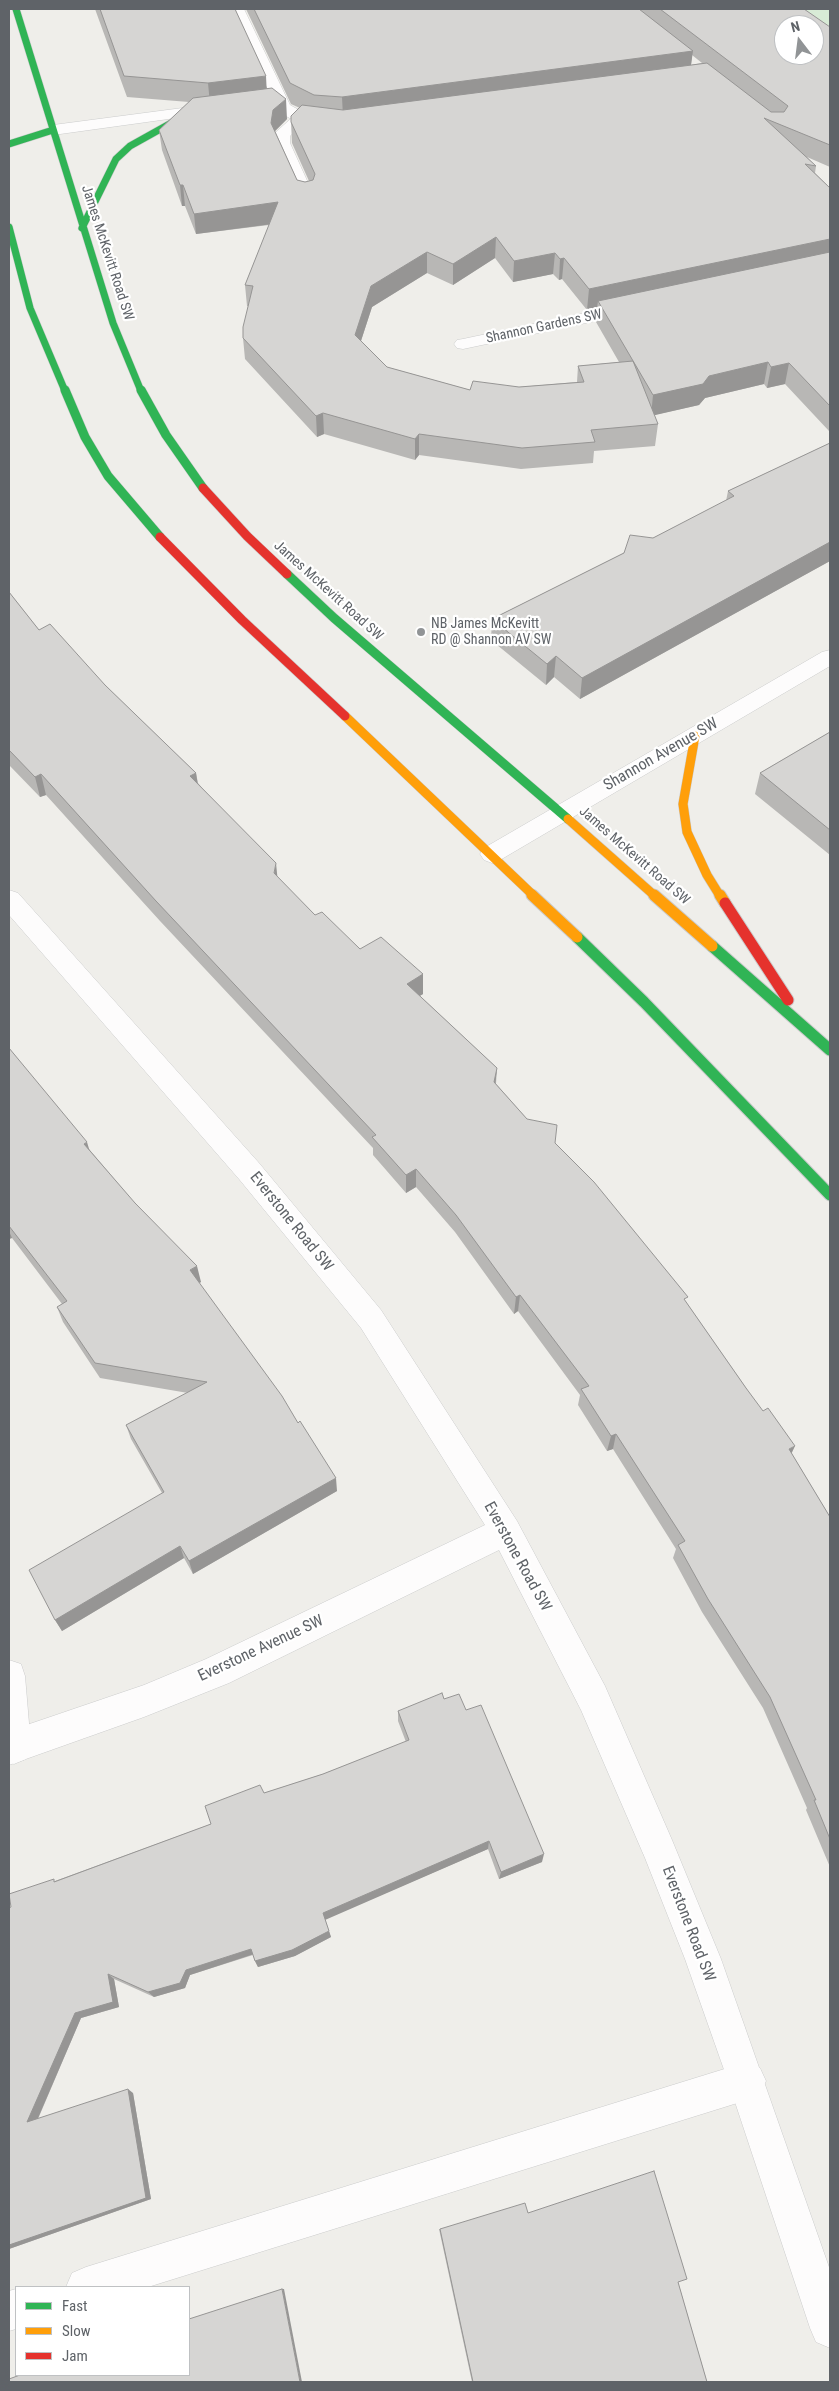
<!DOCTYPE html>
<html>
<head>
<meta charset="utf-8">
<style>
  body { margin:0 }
  #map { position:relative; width:839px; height:2391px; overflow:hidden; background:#efeeea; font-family:"Roboto Condensed",sans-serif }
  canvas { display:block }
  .frame { position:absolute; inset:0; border:10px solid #5f6368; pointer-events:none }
  .legend { position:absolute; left:15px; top:2286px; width:175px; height:90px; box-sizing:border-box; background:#fff; border:1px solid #bfc1c3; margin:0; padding:6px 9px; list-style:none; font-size:15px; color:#5f6368 }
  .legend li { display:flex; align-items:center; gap:10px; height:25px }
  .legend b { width:25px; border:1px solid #bfc1c3 }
  .north { position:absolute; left:774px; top:15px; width:50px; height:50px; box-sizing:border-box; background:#fff; border:1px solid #bfc1c3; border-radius:50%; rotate:345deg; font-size:14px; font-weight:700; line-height:20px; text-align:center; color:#5f6368 }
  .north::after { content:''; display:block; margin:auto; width:18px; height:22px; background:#919496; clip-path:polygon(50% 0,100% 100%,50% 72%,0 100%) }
</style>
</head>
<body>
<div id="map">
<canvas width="839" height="2391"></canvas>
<div class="frame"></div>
<ul class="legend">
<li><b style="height:6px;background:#30b455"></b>Fast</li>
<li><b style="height:6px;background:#ff9f0a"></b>Slow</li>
<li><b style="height:6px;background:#e5322d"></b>Jam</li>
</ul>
<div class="north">N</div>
</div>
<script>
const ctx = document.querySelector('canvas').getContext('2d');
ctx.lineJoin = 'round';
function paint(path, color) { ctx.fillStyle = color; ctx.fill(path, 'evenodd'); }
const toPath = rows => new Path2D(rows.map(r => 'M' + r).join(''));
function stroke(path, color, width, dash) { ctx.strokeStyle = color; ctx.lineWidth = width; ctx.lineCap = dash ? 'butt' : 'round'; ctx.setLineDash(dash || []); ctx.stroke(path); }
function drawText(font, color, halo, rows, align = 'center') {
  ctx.font = font + ' "Roboto Condensed",sans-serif'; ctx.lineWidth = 4.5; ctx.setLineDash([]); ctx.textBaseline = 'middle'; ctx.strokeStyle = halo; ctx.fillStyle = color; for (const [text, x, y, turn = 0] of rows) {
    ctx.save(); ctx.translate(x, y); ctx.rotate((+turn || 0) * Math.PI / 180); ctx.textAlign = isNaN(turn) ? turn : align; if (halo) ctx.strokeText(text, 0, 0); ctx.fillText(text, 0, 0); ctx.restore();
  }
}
paint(toPath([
  [804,9,830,9,830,27]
]), '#d8ebd6');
const lane = toPath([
  [301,113,309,118,290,136,290,143,314,196,312,200,306,201,300,200,298,196,274,143,276,132,295,115,301,113],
  [9,1660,21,1664,25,1676,31,1747,26,1759,14,1764,9,1762,9,1660],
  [747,2062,760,2068,766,2081,760,2094,747,2100,148,2287,66,2287,72,2273,86,2267,747,2062],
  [16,2289,16,2329,9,2331,9,2291,16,2289]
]);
const street = toPath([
  [230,9,244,9,290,105,306,114,335,121,337,124,335,127,329,129,295,121,277,111,230,9],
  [213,104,221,109,219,112,53,135,45,130,53,125,213,104],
  [632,303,638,304,641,308,638,312,463,349,457,348,454,344,457,340,463,339,632,303],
  [830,650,830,666,500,860,492,863,484,860,480,854,484,848,822,652,830,650],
  [9,890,18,893,259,1163,381,1310,517,1521,605,1686,672,1840,721,1959,830,2270,830,2348,816,2342,810,2328,728,2081,685,1959,645,1858,581,1710,499,1550,229,1683,144,1717,9,1765,9,1731,144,1685,206,1659,485,1525,361,1328,239,1179,9,915,9,890]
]);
const fastFar2 = toPath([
  [16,9,113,323,141,391],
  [9,144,53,130],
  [9,227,30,308,65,391],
  [82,228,116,159,130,146,191,112]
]);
const fastFar1 = toPath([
  [65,390,85,437,108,476,160,537],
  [141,390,166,435,203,488],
  [287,574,334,618,568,819]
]);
const fast = toPath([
  [577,937,644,1002,830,1195],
  [712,946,830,1050]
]);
const slowFar1 = toPath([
  [345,716,534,896],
  [695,736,683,804,687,832,707,875,720,896],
  [568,819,655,896]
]);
const slow = toPath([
  [532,895,577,937],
  [654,895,712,946],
  [720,895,725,903]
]);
const jamFar1 = toPath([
  [203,488,247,536,287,574],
  [160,537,242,620,345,716]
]);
const jam = toPath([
  [725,903,788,1000]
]);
stroke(lane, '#cbcccc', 1);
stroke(street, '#cbcccc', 1);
stroke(fastFar2, '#cacacb', 8);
stroke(fastFar1, '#cacacb', 10);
stroke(fast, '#cacacb', 13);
stroke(slowFar1, '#cacacb', 10);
stroke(slow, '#cacacb', 13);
stroke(jamFar1, '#cacacb', 10);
stroke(jam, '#cacacb', 13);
paint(lane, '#fdfcfc');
paint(street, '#fdfcfc');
stroke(fastFar2, '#30b455', 7);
stroke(fastFar1, '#30b455', 9);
stroke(fast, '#30b455', 11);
stroke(slowFar1, '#ff9f0a', 9);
stroke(slow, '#ff9f0a', 11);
stroke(jamFar1, '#e5322d', 9);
stroke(jam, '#e5322d', 11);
paint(toPath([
  [95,9,235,9,267,88,287,119,275,131,297,180,305,182,309,181,292,143,291,122,300,108,291,104,246,9,804,9,830,27,830,167,807,157,816,166,815,173,830,188,830,431,829,431,785,384,767,388,764,384,705,398,699,405,654,415,658,424,655,446,594,451,593,463,521,469,419,455,415,460,324,434,317,437,245,359,243,338,248,306,247,306,245,285,269,225,196,234,185,206,182,206,162,150,159,130,189,102,127,97],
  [692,55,702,63,691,65],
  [495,258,513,282,553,274,559,280,562,279,587,310,597,308,596,322,619,362,578,366,577,382,519,387,470,390,387,367,361,341,372,307,427,273,453,285],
  [830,443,830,561,580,699,554,677,546,685,491,640,492,619,653,538,726,501,728,491],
  [9,592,39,630,105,685,196,773,198,783,277,877,315,915,360,949,423,974,423,994,420,996,497,1068,496,1084,527,1119,555,1143,686,1302,792,1454,830,1517,830,1867,806,1810,807,1808,763,1708,702,1612,673,1558,676,1549,613,1449,607,1451,578,1405,580,1395,518,1311,514,1314,455,1232,416,1187,406,1193,373,1155,373,1148,160,921,46,795,40,797,9,765],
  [830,732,830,855,755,794,760,773],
  [9,1048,89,1149,201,1282,199,1283,337,1491,193,1574,184,1558,62,1631,55,1620,162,1493,131,1439,126,1425,188,1393,100,1378,63,1322,57,1307,62,1304,12,1238,9,1239],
  [444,1699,466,1710,542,1862,499,1879,488,1849,325,1919,331,1937,295,1956,258,1967,255,1961,253,1955,190,1975,185,1988,154,1997,114,1979,119,2007,81,2018,38,2119,133,2093,151,2199,9,2249,11,1907,55,1881,211,1824,264,1793,323,1774,406,1742,398,1721,398,1711],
  [528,2213,678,2282,707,2382,472,2382,439,2229,440,2229]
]), '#b8b7b5');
paint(toPath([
  [693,51,690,72,343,117,342,97],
  [266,76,267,96,210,104,208,83],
  [286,99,287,119,275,131,272,144,271,123,273,110],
  [180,185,183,185,185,206,182,206],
  [278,202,280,223,196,234,194,214],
  [496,237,495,258,453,285,453,264],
  [830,239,830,259,598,301,597,308,587,310,589,289],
  [427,252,427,273,372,307,356,356,355,335,371,286],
  [555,253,553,274,513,282,514,261],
  [564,258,562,279,559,280,560,259],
  [768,362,764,384,705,398,699,405,651,416,653,395,709,376],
  [789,363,785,384,767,388,771,367],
  [323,413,324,434,317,437,316,416],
  [419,434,419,455,415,460,415,439],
  [830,538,830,561,580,699,582,678],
  [556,656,554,677,546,685,547,664],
  [196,773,199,793,190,776],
  [41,774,46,795,40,797,35,777],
  [276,863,278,883,274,873],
  [423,974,423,994,407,1003,407,984],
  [497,1068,495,1087,494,1082],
  [87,1142,92,1159,84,1144],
  [416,1169,416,1187,406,1193,406,1175],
  [9,1231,12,1238,9,1239],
  [197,1266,201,1282,194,1286,190,1270],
  [520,1295,518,1311,514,1314,516,1297],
  [616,1434,613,1449,607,1451,611,1436],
  [795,1446,788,1461,789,1449],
  [336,1478,337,1491,193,1574,189,1561],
  [180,1546,184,1558,62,1631,55,1620],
  [489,1841,488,1849,325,1920,323,1913],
  [544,1854,542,1862,499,1879,501,1872],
  [329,1931,331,1937,295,1956,258,1967,255,1961],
  [251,1949,254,1954,190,1975,185,1988,154,1997,148,1992,186,1970],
  [108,1974,114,1979,119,2007,81,2018,35,2125,27,2122,75,2013],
  [128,2089,133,2093,151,2199,9,2249,9,2245],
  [282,2289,284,2289,302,2382,300,2382]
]), '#969594');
const building = toPath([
  [100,9,235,9,266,76,208,83,124,76,100,9],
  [254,9,639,9,693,51,342,97,314,95,290,83,254,9],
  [660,9,804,9,830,27,830,145,764,118,816,166,805,164,830,188,830,239,589,289,564,258,560,259,555,253,514,261,496,237,453,264,427,252,371,286,355,335,387,367,470,390,473,381,519,387,584,382,578,366,633,361,658,424,591,430,595,442,522,448,419,434,415,439,323,413,316,416,243,338,243,327,253,286,245,285,278,202,194,214,183,185,180,185,159,130,193,98,272,88,286,99,273,110,271,123,297,180,305,182,313,180,315,174,291,122,291,116,302,105,343,110,707,63,771,112,784,112,788,106,660,9],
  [784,25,814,25,814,55,784,55,784,25],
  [830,252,830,406,789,363,771,367,768,362,709,376,703,384,653,395,598,301,830,252],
  [830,443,830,542,582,678,556,656,547,664,492,619,624,553,630,535,653,538,734,496,728,491,830,443],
  [9,592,39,630,50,624,105,685,196,773,190,776,276,863,274,873,315,915,322,912,360,949,381,937,423,974,407,984,497,1068,494,1082,527,1119,557,1125,555,1143,594,1182,688,1297,684,1299,746,1388,763,1411,768,1408,795,1446,789,1449,830,1517,830,1839,814,1800,816,1800,770,1697,708,1599,678,1545,685,1541,616,1434,611,1436,581,1389,589,1386,520,1295,516,1297,456,1215,416,1169,406,1175,372,1137,376,1135,156,901,41,774,35,777,9,750,9,592],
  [830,732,830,830,760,773,830,732],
  [9,1048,87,1142,84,1144,135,1203,197,1266,190,1270,282,1396,298,1423,300,1421,336,1478,189,1561,180,1546,55,1620,29,1570,164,1492,126,1425,207,1382,95,1363,57,1307,67,1301,9,1226,9,1048],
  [442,1693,444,1699,459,1694,466,1710,481,1705,544,1854,501,1872,489,1841,323,1913,329,1931,292,1950,255,1961,251,1949,186,1970,180,1983,148,1992,108,1974,113,2002,75,2013,27,2122,128,2089,146,2198,9,2245,9,1908,11,1907,9,1894,54,1879,54,1882,211,1824,205,1806,260,1785,264,1793,323,1774,409,1740,398,1711,442,1693],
  [654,2171,687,2279,678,2282,707,2382,473,2382,440,2229,525,2203,528,2213,654,2171],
  [282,2289,300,2382,9,2382,9,2379,20,2375,189,2375,189,2319,282,2289]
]);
paint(building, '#d6d5d3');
stroke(building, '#969594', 1);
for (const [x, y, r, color] of [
  [421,632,5,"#919496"]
]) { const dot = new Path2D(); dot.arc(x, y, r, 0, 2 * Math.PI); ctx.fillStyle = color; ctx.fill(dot); stroke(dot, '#fff', 2); }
drawText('14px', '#5f6368', '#fff', [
  ["James McKevitt Road SW",107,253,72],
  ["Shannon Gardens SW",544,327,-12],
  ["James McKevitt Road SW",328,591,42],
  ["James McKevitt Road SW",634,856,41]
]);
drawText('14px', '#5f6368', '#fff', [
  ["NB James McKevitt",431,624],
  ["RD @ Shannon AV SW",431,640]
], 'left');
drawText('16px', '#5f6368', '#fff', [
  ["Shannon Avenue SW",661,755,-30],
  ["Everstone Road SW",291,1222,51],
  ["Everstone Road SW",517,1557,61],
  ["Everstone Avenue SW",261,1649,-25],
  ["Everstone Road SW",688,1924,69]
]);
</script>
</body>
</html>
